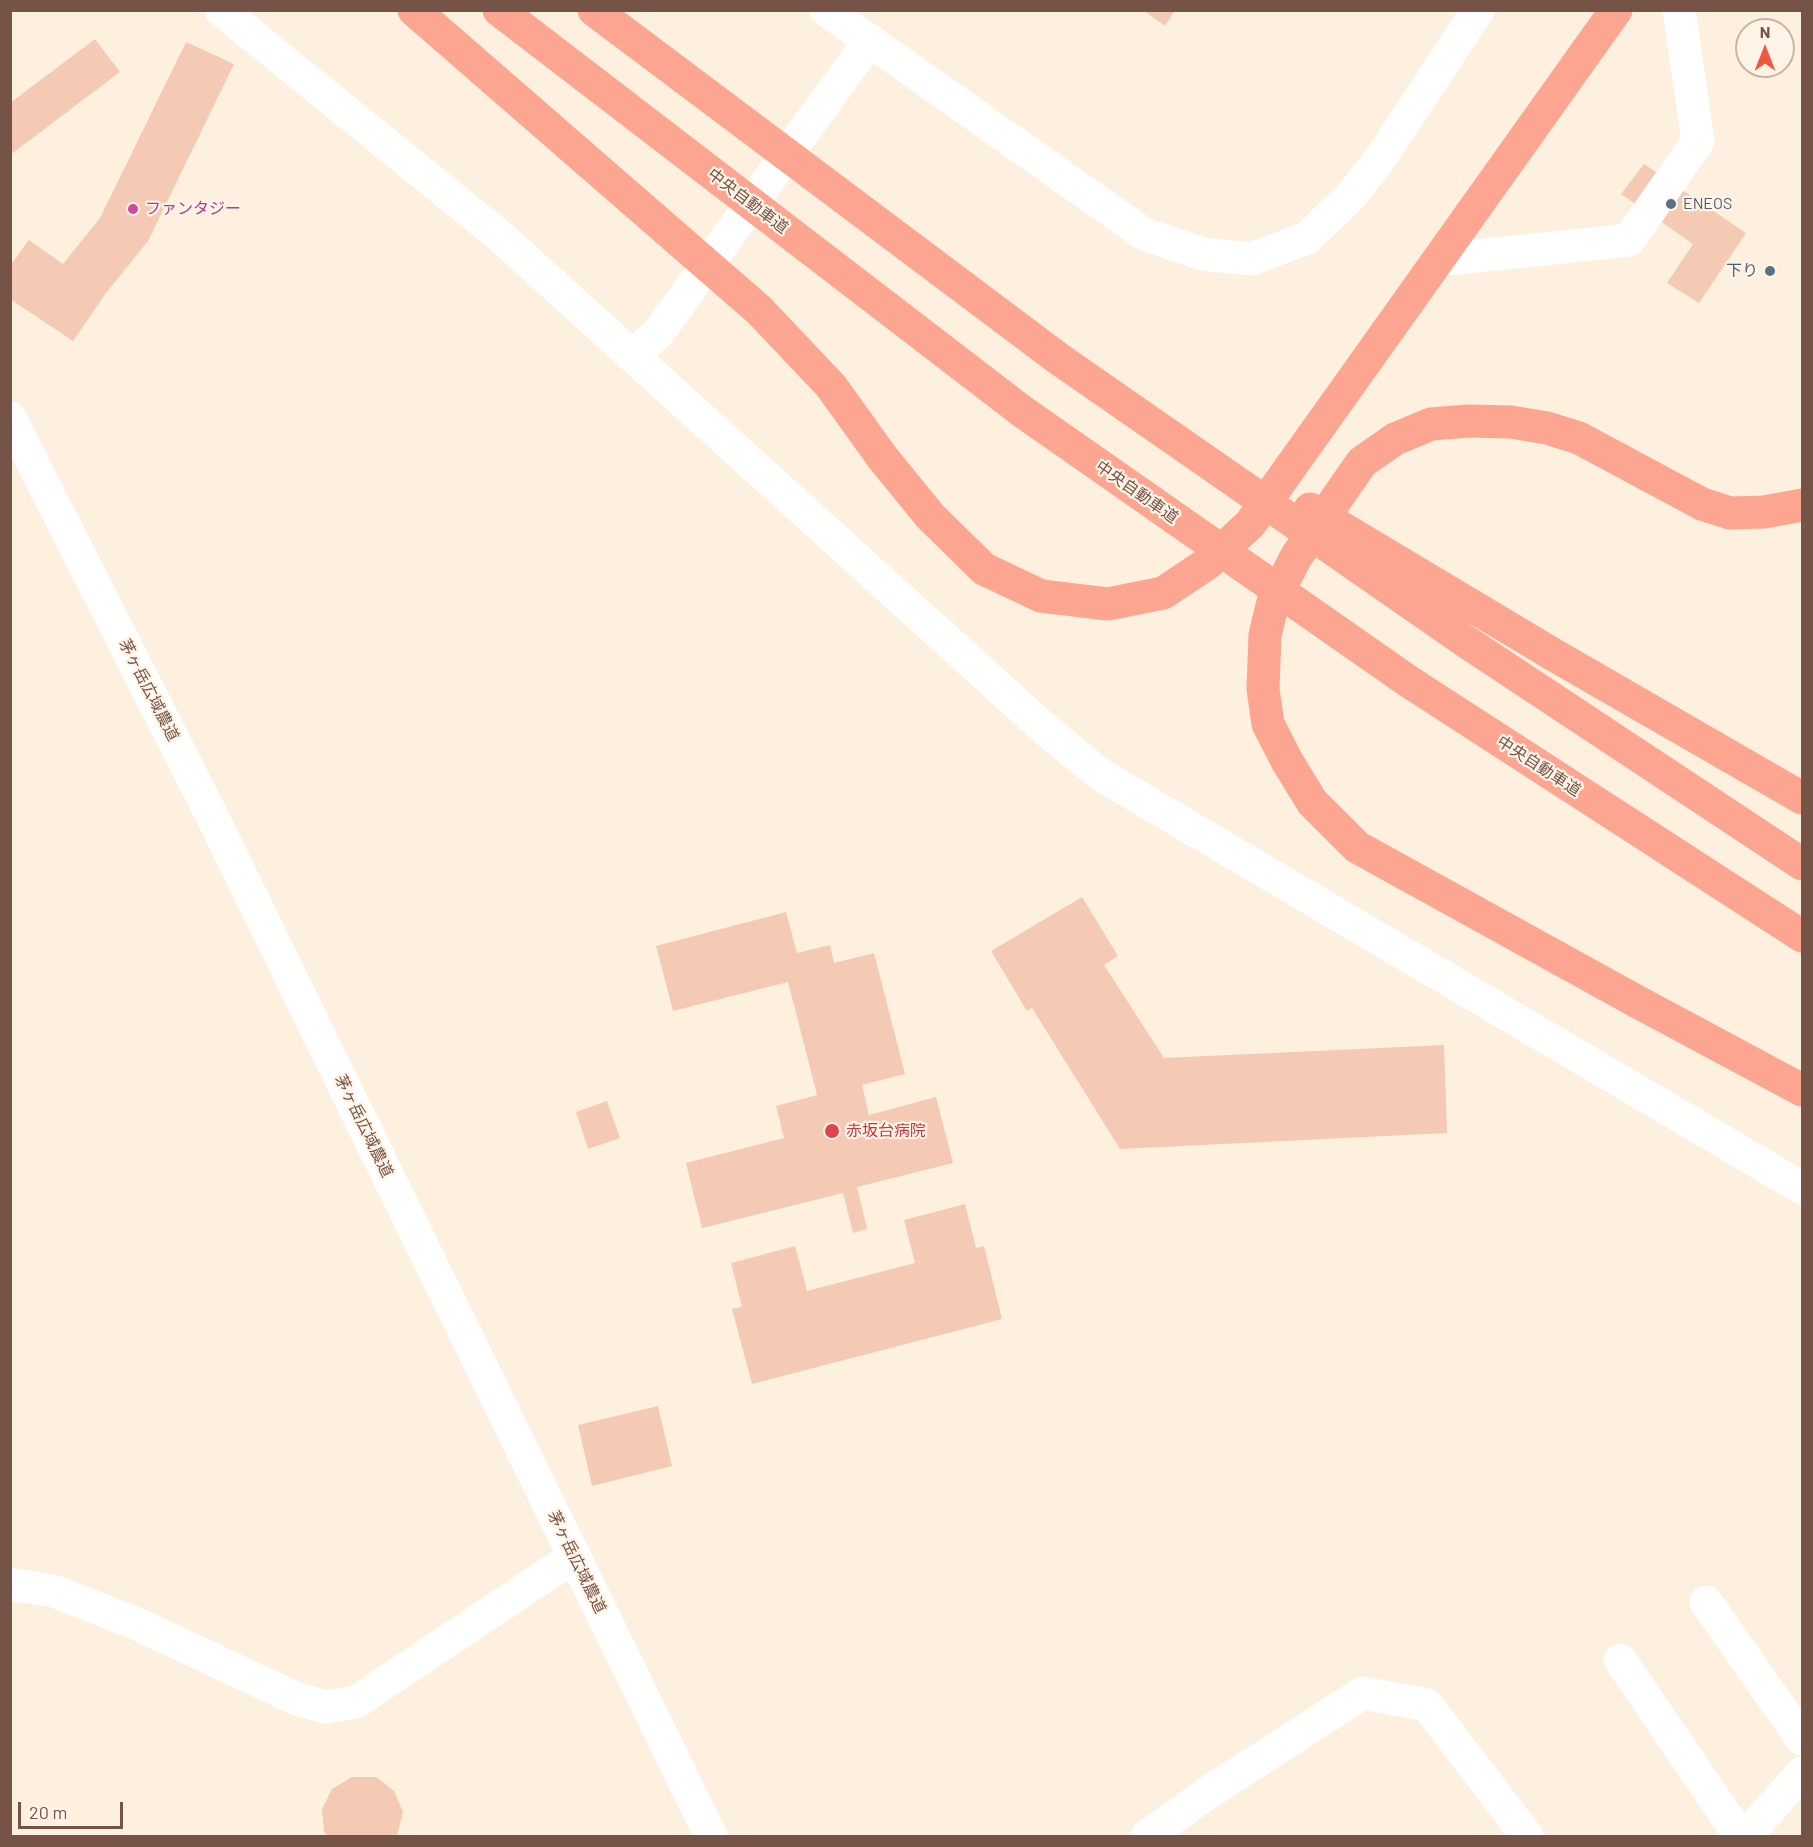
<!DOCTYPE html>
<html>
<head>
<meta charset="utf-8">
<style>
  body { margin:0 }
  #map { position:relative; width:1813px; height:1847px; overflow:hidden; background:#fef0df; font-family:Barlow,sans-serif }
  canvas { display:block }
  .frame { position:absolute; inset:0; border:12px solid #755346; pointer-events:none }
  .north { position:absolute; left:1735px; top:18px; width:60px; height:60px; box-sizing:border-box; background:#fff4e7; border:2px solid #c8b4a7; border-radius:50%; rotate:0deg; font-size:16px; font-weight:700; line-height:24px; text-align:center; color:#755346 }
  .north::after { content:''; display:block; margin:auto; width:21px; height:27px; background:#ef583c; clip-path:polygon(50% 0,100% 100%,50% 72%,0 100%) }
  .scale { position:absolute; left:18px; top:1802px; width:105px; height:27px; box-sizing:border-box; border:3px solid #755346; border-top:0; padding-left:8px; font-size:18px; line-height:21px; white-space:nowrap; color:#755346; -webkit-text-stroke:4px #fff4e7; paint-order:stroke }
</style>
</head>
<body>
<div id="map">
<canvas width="1813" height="1847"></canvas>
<div class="frame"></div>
<div class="north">N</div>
<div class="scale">20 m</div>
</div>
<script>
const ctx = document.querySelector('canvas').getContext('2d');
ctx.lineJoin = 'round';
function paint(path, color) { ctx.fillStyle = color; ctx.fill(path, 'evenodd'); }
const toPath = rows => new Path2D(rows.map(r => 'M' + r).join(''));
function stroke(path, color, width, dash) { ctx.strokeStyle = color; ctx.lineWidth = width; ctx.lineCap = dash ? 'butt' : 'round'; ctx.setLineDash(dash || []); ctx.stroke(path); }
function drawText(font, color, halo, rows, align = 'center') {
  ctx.font = font + ' Barlow,"Noto Sans JP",sans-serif'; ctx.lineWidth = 4.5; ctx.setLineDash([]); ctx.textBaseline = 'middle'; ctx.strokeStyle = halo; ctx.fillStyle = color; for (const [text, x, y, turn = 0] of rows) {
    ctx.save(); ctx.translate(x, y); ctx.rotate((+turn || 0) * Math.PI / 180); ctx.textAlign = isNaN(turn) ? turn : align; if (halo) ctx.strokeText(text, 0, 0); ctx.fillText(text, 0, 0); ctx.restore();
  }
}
paint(toPath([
  [1143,10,1175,10,1165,26],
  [95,39,120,72,10,155,10,103],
  [186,42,234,64,148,241,106,293,73,341,10,299,10,266,29,240,63,264,100,218],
  [1644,164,1746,233,1699,303,1667,283,1693,244,1621,194],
  [1082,897,1118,956,1104,965,1164,1058,1444,1045,1447,1133,1120,1149,1032,1008,1027,1011,991,951],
  [786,912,797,953,830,945,834,963,874,953,905,1074,862,1085,869,1115,936,1097,953,1163,857,1187,867,1229,853,1233,843,1193,702,1228,686,1163,784,1138,776,1106,817,1095,788,982,673,1011,656,946],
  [607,1101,620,1138,588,1149,576,1112],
  [965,1204,976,1248,984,1246,1002,1319,752,1384,732,1309,742,1307,731,1263,795,1246,807,1291,915,1263,904,1220],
  [658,1406,672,1466,592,1486,578,1425],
  [352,1777,376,1777,394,1791,403,1812,397,1836,328,1836,324,1832,322,1809,332,1789]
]), '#f4cab5');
stroke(toPath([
  [221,10,501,237,1046,730,1101,775,1802,1188],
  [826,10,1144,234,1203,254,1251,259,1307,238,1351,196,1382,156,1478,10],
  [1438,260,1629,240,1698,141,1679,10],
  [632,356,658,333,870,40],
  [10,418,210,812,711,1836],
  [10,1584,54,1591,137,1624,297,1699,326,1707,356,1702,575,1556],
  [1706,1602,1802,1739],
  [1620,1660,1740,1836],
  [1147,1836,1212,1790,1363,1693,1427,1705,1527,1836],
  [1746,1836,1802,1773]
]), '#fff', 33);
stroke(toPath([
  [414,10,759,310,831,386,882,457,930,516,984,569,1041,596,1108,604,1163,593,1208,563,1250,524,1616,10],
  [499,10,1023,412,1408,681,1802,936],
  [594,10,1059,359,1465,641,1802,864],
  [1802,505,1764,512,1730,513,1702,504,1579,438,1547,428,1511,422,1468,421,1431,424,1395,439,1362,462,1296,557,1273,602,1265,635,1263,689,1268,724,1287,761,1312,802,1357,847,1636,1001,1802,1090],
  [1310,509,1554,655,1802,798]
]), '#fca692', 33);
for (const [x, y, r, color] of [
  [1671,204,6,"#5c6f8a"],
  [133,209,6,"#d1479c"],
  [1770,271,6,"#5c6f8a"],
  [832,1131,8,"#e0444e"]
]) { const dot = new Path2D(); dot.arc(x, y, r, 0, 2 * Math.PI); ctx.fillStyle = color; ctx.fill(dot); stroke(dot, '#fff4e7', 2); }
drawText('16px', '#755346', '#fff4e7', [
  ["中央自動車道",748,201,37],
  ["中央自動車道",1137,492,35],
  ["茅ヶ岳広域農道",149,690,63],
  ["中央自動車道",1539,766,33],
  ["茅ヶ岳広域農道",364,1126,64],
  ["茅ヶ岳広域農道",577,1562,64]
]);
drawText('16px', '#4e5e75', '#fff4e7', [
  ["ENEOS",1683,204],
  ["下り",1758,271,"right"]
], 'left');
drawText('16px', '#b23c85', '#fff4e7', [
  ["ファンタジー",145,209]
], 'left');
drawText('16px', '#be3a42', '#fff4e7', [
  ["赤坂台病院",846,1131]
], 'left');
</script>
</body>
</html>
